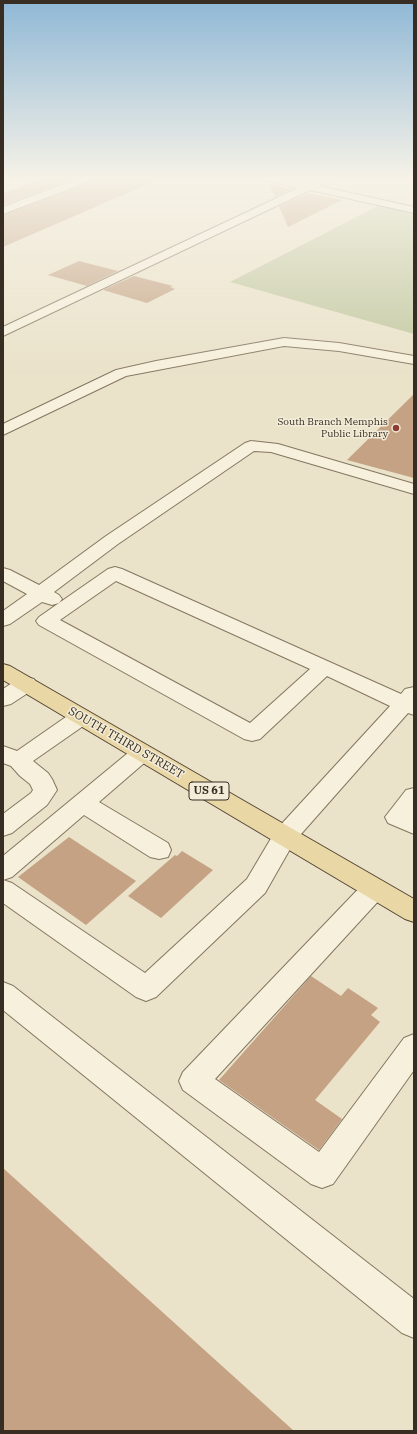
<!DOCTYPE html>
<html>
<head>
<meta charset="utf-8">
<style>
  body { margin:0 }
  #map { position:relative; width:417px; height:1434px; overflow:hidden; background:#eae2c9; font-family:"IBM Plex Serif",serif }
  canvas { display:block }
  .frame { position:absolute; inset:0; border:4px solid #372d22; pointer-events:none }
</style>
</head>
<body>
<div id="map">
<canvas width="417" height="1434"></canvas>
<div class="frame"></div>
</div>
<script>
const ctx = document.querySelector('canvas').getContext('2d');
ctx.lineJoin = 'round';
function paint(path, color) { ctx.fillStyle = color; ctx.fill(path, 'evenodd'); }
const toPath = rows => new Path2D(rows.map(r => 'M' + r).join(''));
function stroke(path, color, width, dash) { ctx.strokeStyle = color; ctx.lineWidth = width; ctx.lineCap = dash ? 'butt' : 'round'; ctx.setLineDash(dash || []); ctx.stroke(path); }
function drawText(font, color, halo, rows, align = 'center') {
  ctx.font = font + ' "IBM Plex Serif",serif'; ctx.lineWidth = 3; ctx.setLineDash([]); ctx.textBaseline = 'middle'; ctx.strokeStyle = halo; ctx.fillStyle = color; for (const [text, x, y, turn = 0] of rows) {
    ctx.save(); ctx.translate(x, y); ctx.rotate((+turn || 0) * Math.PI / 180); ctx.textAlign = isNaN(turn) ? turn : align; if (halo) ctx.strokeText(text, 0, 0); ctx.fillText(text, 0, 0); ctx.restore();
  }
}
paint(toPath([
  [378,206,414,214,414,334,230,282]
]), '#c0c79e');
paint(toPath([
  [45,178,76,178,3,205,3,193],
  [95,178,162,178,3,247,3,215,94,181],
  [269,184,292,189,275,197],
  [308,193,342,200,288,227,279,206],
  [79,261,118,271,87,286,48,275],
  [134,276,173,286,170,287,175,289,147,303,103,290],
  [414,394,414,478,347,460],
  [69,837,136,881,86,925,18,877],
  [182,851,213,870,161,918,128,896,175,855,177,856],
  [311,976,341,996,348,988,378,1008,371,1015,380,1022,315,1100,342,1119,319,1150,219,1080],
  [3,1168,294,1431,3,1431]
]), '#c4a283');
const minor = toPath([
  [80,178,94,178,93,180,3,214,3,207,80,178],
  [264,178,282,178,307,183,319,178,332,178,331,180,319,186,414,207,414,213,310,190,3,336,3,327,298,188,265,180,264,178],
  [284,338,339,343,414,356,414,364,339,351,284,346,126,376,3,435,3,424,116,370,156,361,284,338],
  [251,441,278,444,414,484,414,494,271,452,254,451,118,544,54,592,59,595,62,599,59,603,108,569,115,567,122,569,401,694,405,689,414,687,414,715,408,713,294,842,265,893,156,997,146,1001,136,997,3,903,3,880,12,883,145,973,247,879,276,830,390,706,327,676,260,739,252,741,244,739,39,625,36,621,39,617,59,603,52,605,42,602,10,624,3,626,3,611,27,594,3,581,3,568,10,570,39,585,106,536,245,443,251,441],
  [116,581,310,669,250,723,60,620,116,581],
  [26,677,34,679,37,684,34,689,11,704,3,706,3,689,18,679,26,677],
  [81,710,89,712,92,717,89,722,33,761,48,773,52,779,57,790,47,805,12,833,3,836,3,814,31,793,33,790,30,784,20,776,11,766,3,763,3,746,17,751,73,712,81,710],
  [142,745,150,748,153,753,150,758,99,802,168,843,171,850,168,857,159,859,150,857,84,815,12,877,3,880,3,856,134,748,142,745],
  [414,788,414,812,413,814,414,815,414,834,388,823,385,817,406,790,414,788],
  [374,879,383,882,387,889,383,896,215,1079,319,1152,404,1038,414,1034,414,1070,333,1184,322,1188,311,1184,183,1090,179,1081,183,1072,365,882,374,879],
  [3,982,13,986,414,1299,414,1338,402,1333,3,1010,3,982]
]);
const major = toPath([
  [3,664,10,666,414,899,414,922,405,919,3,680,3,664]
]);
stroke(minor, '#857660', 2);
stroke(major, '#534433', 2);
paint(minor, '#f6f0dc');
paint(major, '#e9d8a6');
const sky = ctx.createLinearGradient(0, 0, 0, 379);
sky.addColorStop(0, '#8fb8d6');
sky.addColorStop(0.47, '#f6f2e7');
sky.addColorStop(1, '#f6f2e700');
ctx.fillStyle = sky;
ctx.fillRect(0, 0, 417, 379);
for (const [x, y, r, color] of [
  [396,428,4,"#8e3b36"]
]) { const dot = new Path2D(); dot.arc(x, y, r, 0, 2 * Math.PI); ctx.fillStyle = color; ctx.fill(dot); stroke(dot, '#f2ecd8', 1.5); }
drawText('10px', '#372d22', '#f2ecd8', [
  ["South Branch Memphis",388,422],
  ["Public Library",388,434]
], 'right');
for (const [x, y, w] of [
  [209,791,40]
]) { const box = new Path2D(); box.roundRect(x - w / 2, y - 9, w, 18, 3); ctx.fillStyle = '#f2ecd8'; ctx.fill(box); stroke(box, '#372d22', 1); }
drawText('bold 11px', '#372d22', null, [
  ["US 61",209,791]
]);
drawText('12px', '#372d22', '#f2ecd8', [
  ["SOUTH THIRD STREET",126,743,30]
]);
</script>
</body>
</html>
